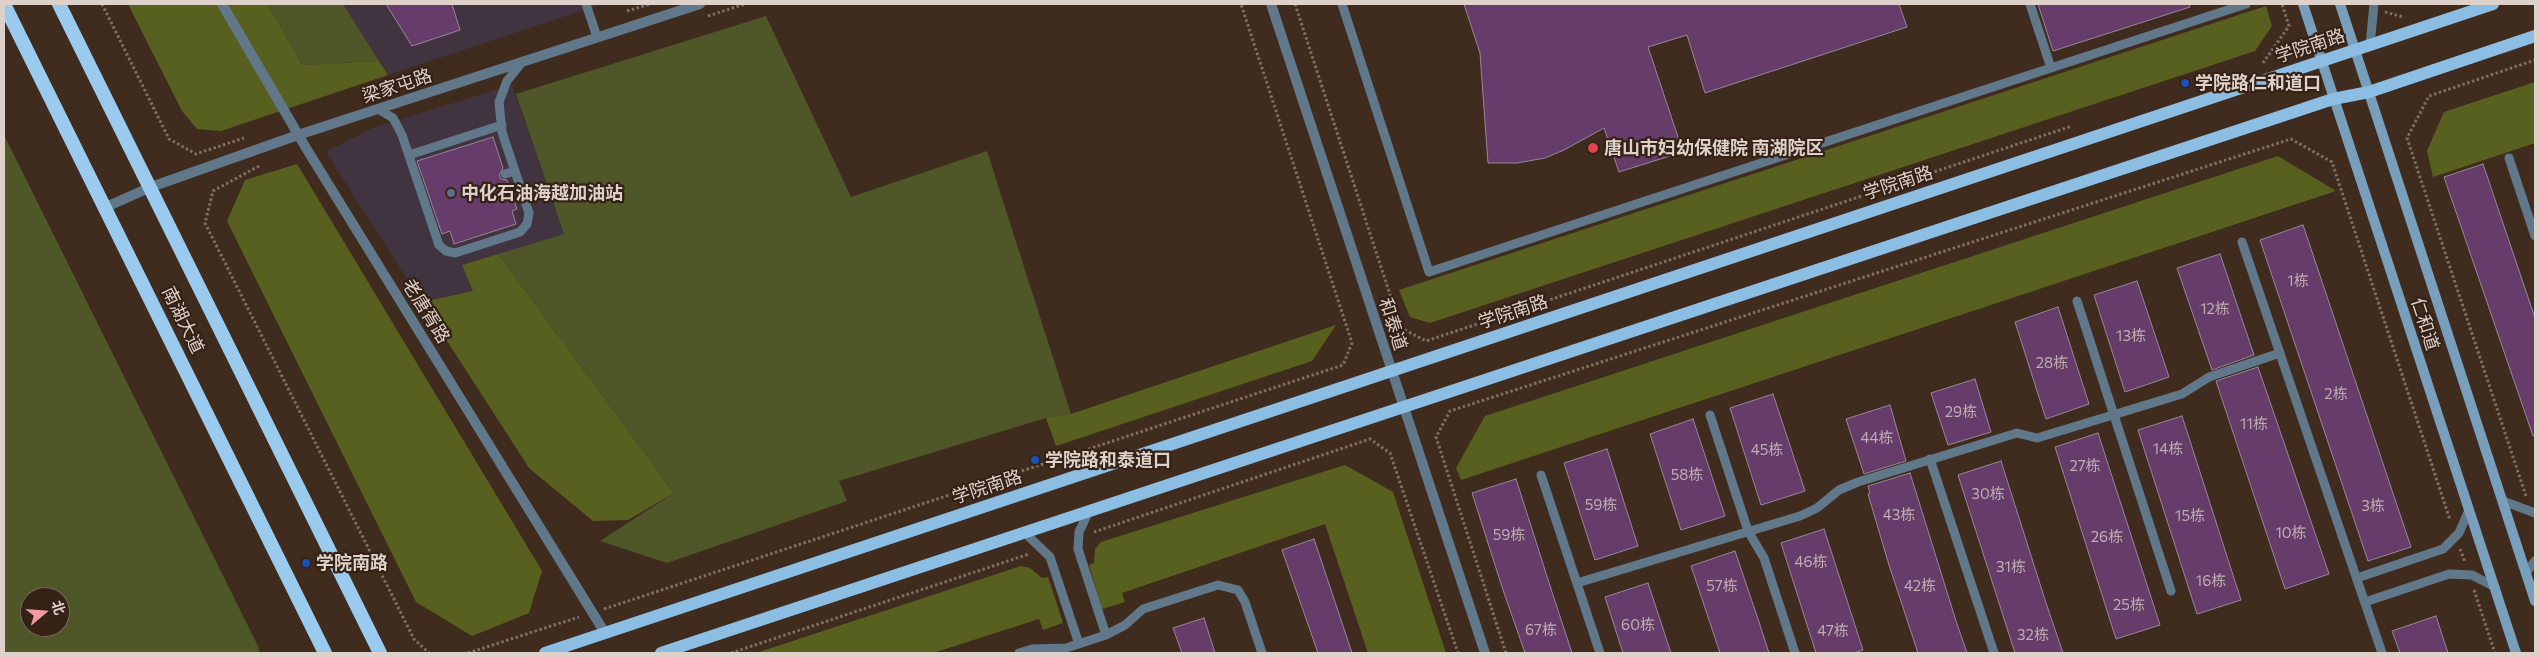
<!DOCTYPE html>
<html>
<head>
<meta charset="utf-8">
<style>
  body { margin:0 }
  #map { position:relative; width:2539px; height:657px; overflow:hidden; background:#402c1f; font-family:Commissioner,"Noto Sans SC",sans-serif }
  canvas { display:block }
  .frame { position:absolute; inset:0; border:5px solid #ded1c9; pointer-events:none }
  .north { position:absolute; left:20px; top:587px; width:50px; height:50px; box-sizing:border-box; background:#352216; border:1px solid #79685e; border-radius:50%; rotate:72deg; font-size:14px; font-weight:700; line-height:20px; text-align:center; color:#ded1c9 }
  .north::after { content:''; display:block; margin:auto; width:18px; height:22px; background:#f49aa6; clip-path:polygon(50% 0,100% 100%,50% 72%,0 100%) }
</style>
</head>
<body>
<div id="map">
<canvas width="2539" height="657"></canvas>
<div class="frame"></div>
<div class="north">北</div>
</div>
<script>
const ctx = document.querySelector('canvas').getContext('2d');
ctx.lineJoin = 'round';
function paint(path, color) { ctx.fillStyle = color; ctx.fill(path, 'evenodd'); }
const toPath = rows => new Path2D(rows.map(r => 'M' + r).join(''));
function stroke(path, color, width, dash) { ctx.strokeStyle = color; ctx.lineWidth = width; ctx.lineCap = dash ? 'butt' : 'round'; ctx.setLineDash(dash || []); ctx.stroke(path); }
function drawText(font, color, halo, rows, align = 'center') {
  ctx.font = font + ' Commissioner,"Noto Sans SC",sans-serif'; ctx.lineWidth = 4.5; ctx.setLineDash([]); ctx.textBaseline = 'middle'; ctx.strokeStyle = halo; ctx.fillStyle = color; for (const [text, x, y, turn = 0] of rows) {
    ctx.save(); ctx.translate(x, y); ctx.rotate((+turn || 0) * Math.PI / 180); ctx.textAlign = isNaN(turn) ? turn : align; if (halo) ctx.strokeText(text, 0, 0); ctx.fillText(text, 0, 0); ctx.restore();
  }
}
paint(toPath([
  [343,4,602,4,388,75],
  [512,85,564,234,463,265,473,291,422,302,326,152,375,127]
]), '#423340');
paint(toPath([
  [268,4,343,4,379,61,302,65],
  [766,16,851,197,987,151,1071,414,1046,418,839,481,847,501,667,563,600,541,674,493,498,254,564,234,516,94],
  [4,135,258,646,260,653,4,653],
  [30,597,60,597,60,627,30,627]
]), '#4f5627');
paint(toPath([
  [128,4,268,4,302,65,379,61,388,75,221,131,197,129,182,111],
  [2266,6,2272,26,2255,51,1430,323,1410,317,1399,290],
  [2535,82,2535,143,2433,177,2427,151,2444,112],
  [2278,156,2336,191,1461,480,1456,468,1485,416],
  [297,164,542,571,529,613,472,636,416,602,227,221,245,180],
  [498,254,674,493,628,520,593,521,529,468,422,302,473,291,462,265],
  [1336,325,1312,361,1056,446,1046,418,1071,414],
  [1345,465,1393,492,1446,653,1368,653,1325,524,1122,593,1125,602,1102,609,1089,565,1094,563,1095,549,1101,542],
  [1021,566,1030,568,1042,578,1048,577,1063,623,1043,630,1039,619,933,653,756,653]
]), '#58601f');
const building = toPath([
  [386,4,452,4,460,30,412,46,386,4],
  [1464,4,1899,4,1907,27,1705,93,1687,35,1648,47,1680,143,1668,147,1670,156,1619,172,1604,128,1564,150,1545,158,1517,163,1488,163,1480,53,1464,4],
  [2038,4,2189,4,2190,7,2053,51,2038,4],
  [493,137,503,168,499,175,501,179,507,180,517,209,512,211,516,224,454,244,450,231,442,234,417,161,493,137],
  [2483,164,2535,318,2535,436,2533,436,2444,177,2483,164],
  [2303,225,2411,547,2368,561,2260,240,2303,225],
  [2220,254,2254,355,2212,370,2177,268,2220,254],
  [2137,281,2169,377,2125,392,2094,295,2137,281],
  [2058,307,2089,404,2046,419,2015,322,2058,307],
  [2258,367,2329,574,2285,589,2216,381,2258,367],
  [1975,379,1991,432,1948,445,1931,393,1975,379],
  [1773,394,1805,491,1761,505,1730,408,1773,394],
  [1890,405,1906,461,1864,474,1846,419,1890,405],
  [2182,416,2241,600,2197,614,2138,430,2182,416],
  [1693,419,1725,516,1681,530,1650,434,1693,419],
  [2098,433,2160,625,2116,639,2055,447,2098,433],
  [1607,449,1638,546,1595,560,1564,463,1607,449],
  [2001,461,2046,603,2063,653,2015,653,1998,600,1958,475,2001,461],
  [1910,473,1956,621,1967,653,1918,653,1889,565,1868,494,1870,493,1868,486,1910,473],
  [1516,479,1552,592,1572,653,1525,653,1503,590,1472,493,1516,479],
  [1824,529,1863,650,1853,653,1816,653,1781,543,1824,529],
  [1314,539,1352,653,1318,653,1282,550,1314,539],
  [1735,551,1758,619,1769,653,1720,653,1691,566,1735,551],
  [1648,583,1671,653,1623,653,1605,597,1648,583],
  [2436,616,2448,653,2400,653,2392,631,2436,616],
  [1204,618,1215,653,1182,653,1173,628,1204,618]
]);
paint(building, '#653c6a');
stroke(building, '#99869a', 1);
stroke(toPath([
  [102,4,169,139,196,154,244,138],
  [1295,4,1401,328,1426,341,2072,126],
  [627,11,650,4],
  [2385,12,2403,17],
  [708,16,745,4],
  [2263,63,2289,26,2282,4],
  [259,166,213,191,205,223,414,639,429,653],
  [2526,496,2407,138,2429,96,2535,60],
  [1094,532,1370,439,1390,453,1458,653],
  [2460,549,2465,562],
  [2474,590,2495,653],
  [604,609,1343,365,1352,343,1241,4],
  [468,653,579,617],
  [731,653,1029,554],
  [1506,653,1436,437,1450,411,2291,139,2332,162,2450,520]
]), '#806f64', 3, [2.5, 2.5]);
stroke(toPath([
  [586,4,597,37],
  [1342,4,1429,272,2246,4],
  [2030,4,2051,68],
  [2370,45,2374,4],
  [378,109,393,118,402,135,439,245,446,251,455,253,520,232,527,224,529,213,502,132,499,102,507,81,523,61],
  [409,155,502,125],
  [2509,158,2535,236],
  [505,174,515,171],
  [2242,242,2382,653],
  [2077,301,2171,591],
  [1710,415,1748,531,1764,558,1795,653],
  [1930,459,1994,653],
  [1541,475,1600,653],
  [2503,501,2535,513],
  [1089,511,1079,532,1078,549,1106,635],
  [1024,532,1050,557,1079,644],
  [2526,573,2535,561],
  [2357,578,2443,549,2459,533,2469,510],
  [1577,583,1800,516,1817,508,1839,490,1858,482,2017,433,2037,438,2182,394,2209,377,2280,353],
  [2365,602,2449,574,2472,575,2495,587],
  [1019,653,1032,649,1066,648,1106,635,1125,625,1143,609,1218,585,1238,590,1245,602,1262,653]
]), '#607889', 9);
stroke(toPath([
  [222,4,306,148,605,633]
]), '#607889', 10);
stroke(toPath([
  [1271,4,1485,653],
  [106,207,151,187,298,135,700,4]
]), '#607889', 10);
stroke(toPath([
  [2303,4,2516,653],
  [2340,4,2535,601]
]), '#789fbc', 10);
stroke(toPath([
  [545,653,2493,4],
  [661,653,2333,99,2369,92,2535,36]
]), '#8bbee2', 12);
stroke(toPath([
  [4,4,325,653],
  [59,4,380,653]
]), '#9acbee', 14);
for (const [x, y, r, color] of [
  [2185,83,5,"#1a4fb4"],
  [1593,148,6,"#e0444e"],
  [451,193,5,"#5c6f8a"],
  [1035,460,5,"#1a4fb4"],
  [306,563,5,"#1a4fb4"]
]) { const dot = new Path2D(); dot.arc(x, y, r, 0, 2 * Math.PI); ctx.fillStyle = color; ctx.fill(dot); stroke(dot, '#352216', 2); }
drawText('15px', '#c0acb1', null, [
  ["1栋",2298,281],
  ["12栋",2215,309],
  ["13栋",2131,336],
  ["28栋",2052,363],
  ["2栋",2336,394],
  ["29栋",1961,412],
  ["11栋",2254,424],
  ["44栋",1877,438],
  ["14栋",2168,449],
  ["45栋",1767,450],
  ["27栋",2085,466],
  ["58栋",1687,475],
  ["30栋",1988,494],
  ["59栋",1601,505],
  ["3栋",2373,506],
  ["43栋",1899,515],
  ["15栋",2190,516],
  ["10栋",2291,533],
  ["59栋",1509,535],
  ["26栋",2107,537],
  ["46栋",1811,562],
  ["31栋",2011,567],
  ["16栋",2211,581],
  ["57栋",1722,586],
  ["42栋",1920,586],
  ["25栋",2129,605],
  ["60栋",1638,625],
  ["67栋",1541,630],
  ["47栋",1833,631],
  ["32栋",2033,635]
]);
drawText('18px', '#ded1c9', '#352216', [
  ["学院南路",2310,46,-18],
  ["梁家屯路",397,86,-18],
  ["学院南路",1898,183,-18],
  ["老唐胥路",426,311,58],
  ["学院南路",1513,312,-18],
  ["南湖大道",183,320,64],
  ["和泰道",1393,324,72],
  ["仁和道",2425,324,72],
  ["学院南路",987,487,-18]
]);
drawText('bold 18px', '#ded1c9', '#352216', [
  ["学院路仁和道口",2195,83],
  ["唐山市妇幼保健院 南湖院区",1604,148],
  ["中化石油海越加油站",461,193],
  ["学院路和泰道口",1045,460],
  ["学院南路",316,563]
], 'left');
</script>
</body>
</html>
